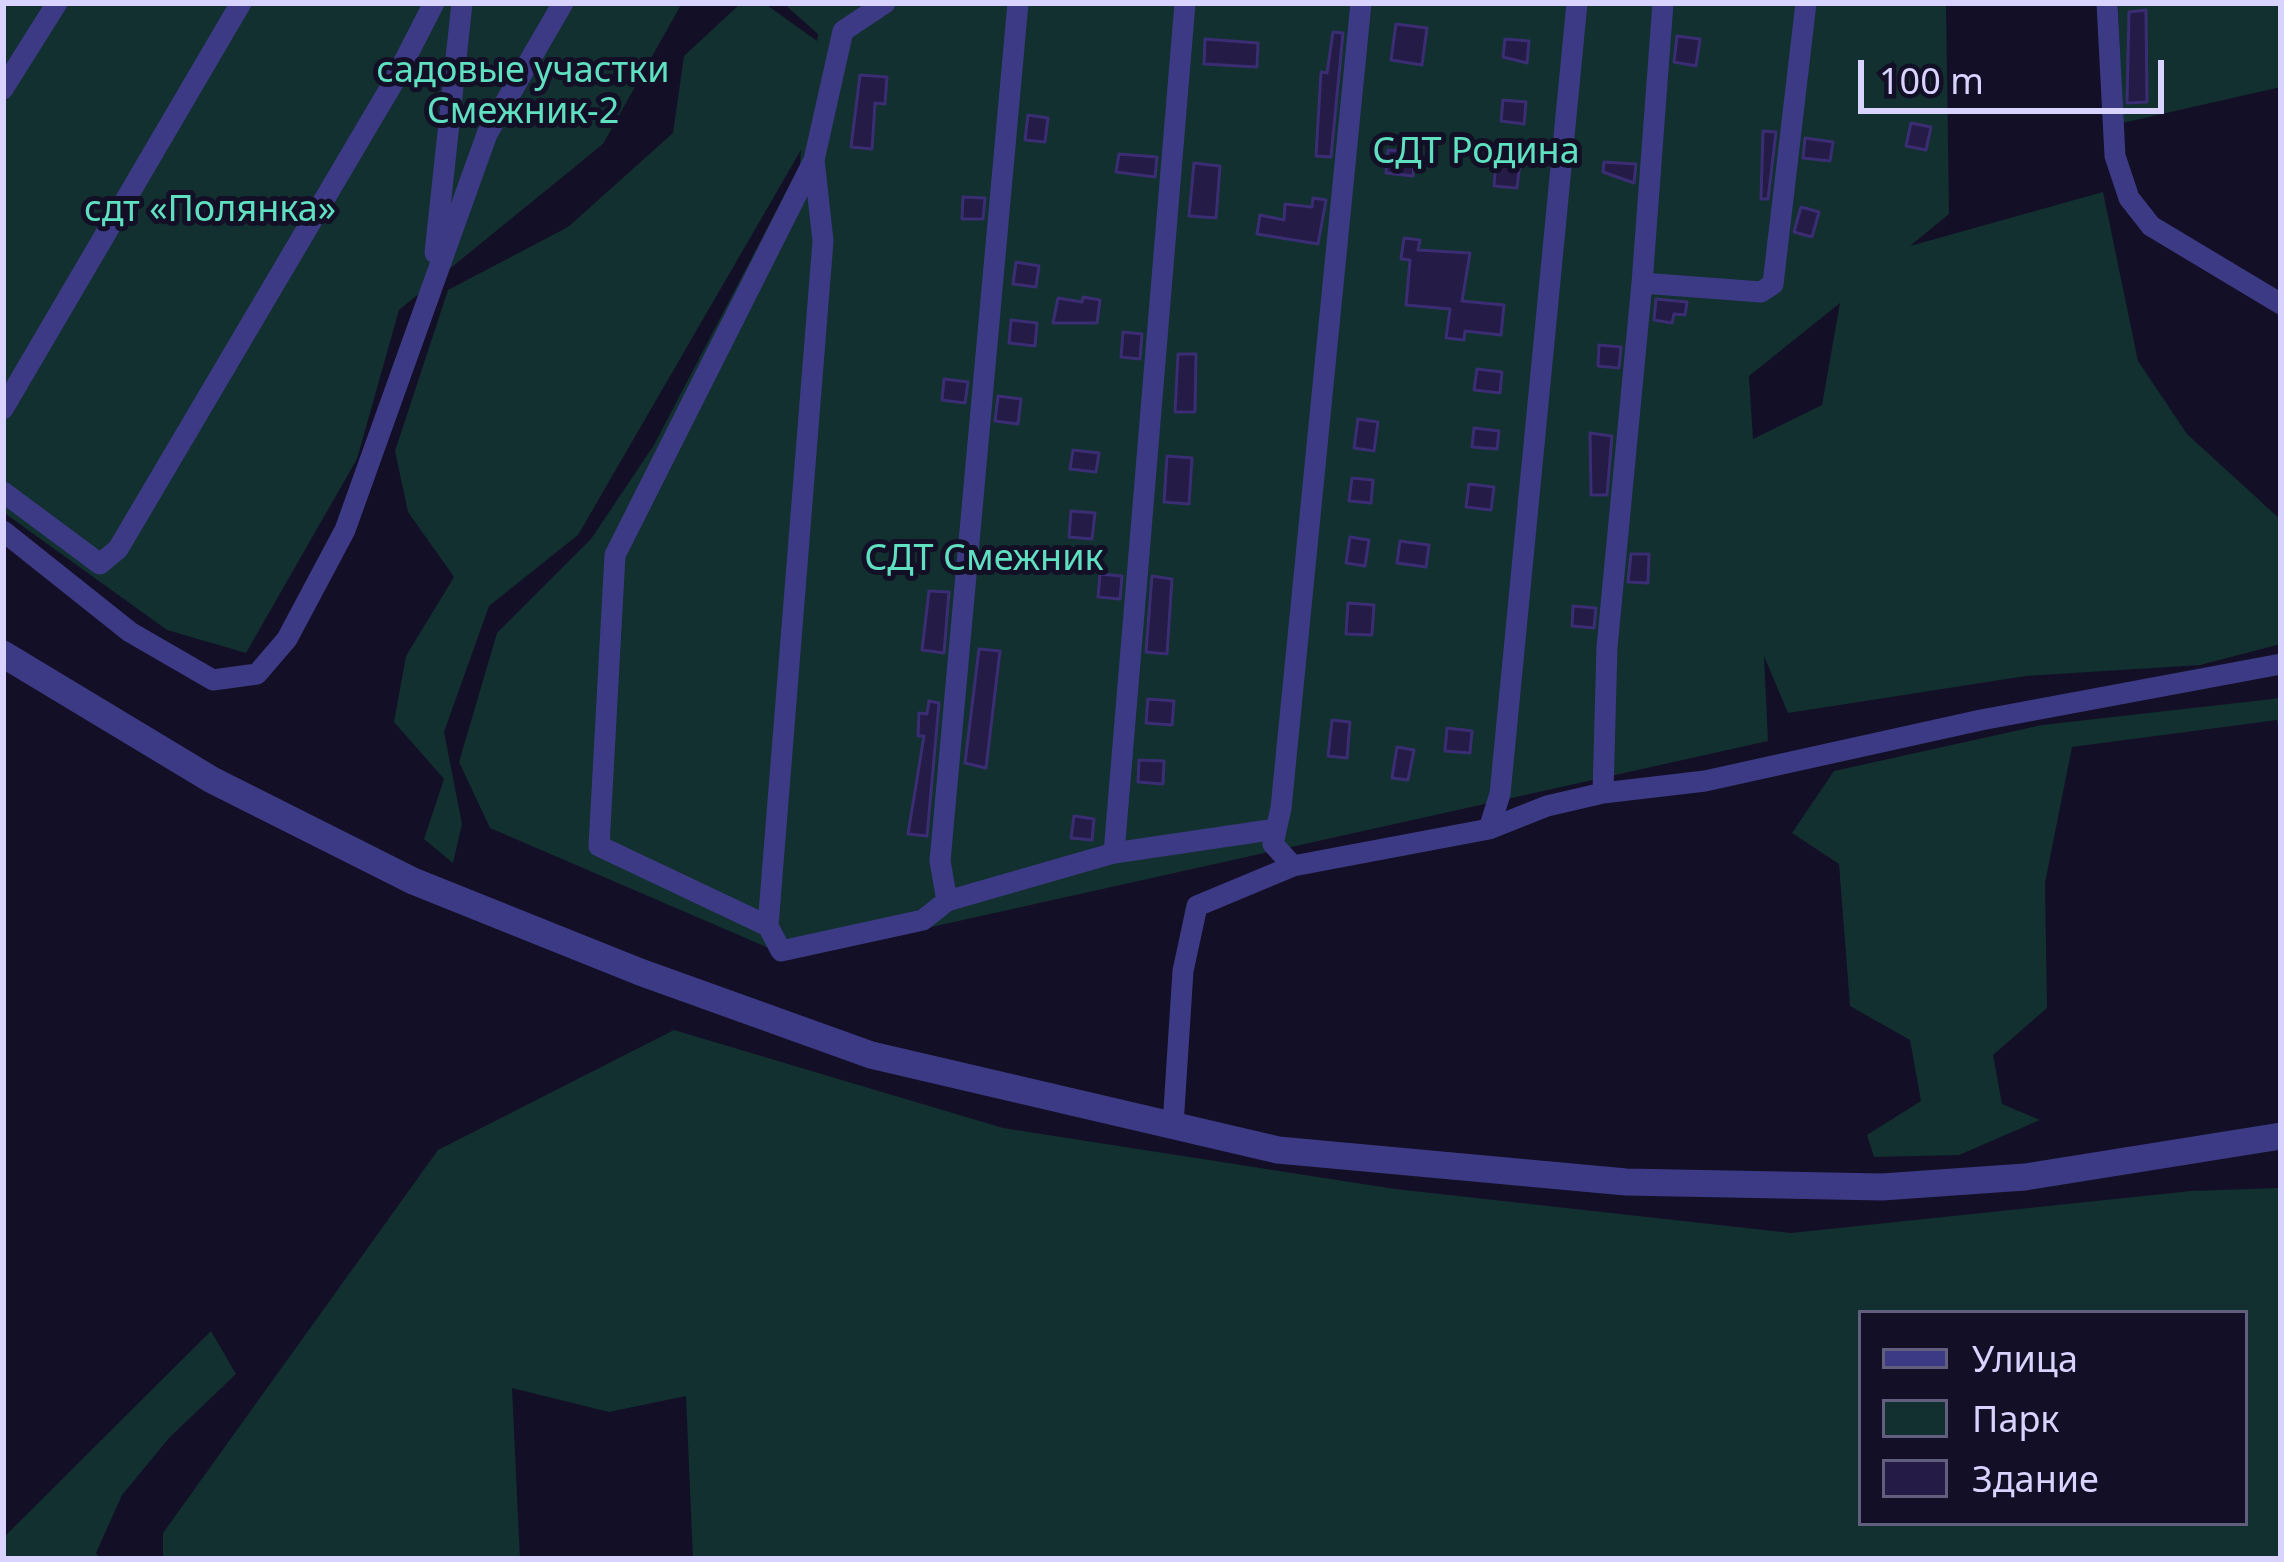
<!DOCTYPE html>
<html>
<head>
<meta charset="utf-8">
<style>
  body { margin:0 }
  #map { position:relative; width:2284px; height:1562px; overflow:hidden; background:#130f26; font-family:"Noto Sans",sans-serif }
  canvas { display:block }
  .frame { position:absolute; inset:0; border:6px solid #d9d4ff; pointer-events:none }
  .legend { position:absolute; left:1858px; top:1310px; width:390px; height:216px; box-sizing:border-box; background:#130f26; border:3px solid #625e7d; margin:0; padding:15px 21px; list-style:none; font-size:36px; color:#d9d4ff }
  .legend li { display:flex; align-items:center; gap:24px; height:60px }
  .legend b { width:60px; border:3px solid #625e7d }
  .scale { position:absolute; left:1858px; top:60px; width:306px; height:54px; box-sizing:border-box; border:6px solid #d9d4ff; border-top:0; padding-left:15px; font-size:36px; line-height:42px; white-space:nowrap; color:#d9d4ff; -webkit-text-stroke:9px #130f26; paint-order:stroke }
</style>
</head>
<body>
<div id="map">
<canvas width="2284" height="1562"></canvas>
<div class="frame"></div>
<ul class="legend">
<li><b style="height:15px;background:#3d3a85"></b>Улица</li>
<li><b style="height:33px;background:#12302f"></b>Парк</li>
<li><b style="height:33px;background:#241b47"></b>Здание</li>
</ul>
<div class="scale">100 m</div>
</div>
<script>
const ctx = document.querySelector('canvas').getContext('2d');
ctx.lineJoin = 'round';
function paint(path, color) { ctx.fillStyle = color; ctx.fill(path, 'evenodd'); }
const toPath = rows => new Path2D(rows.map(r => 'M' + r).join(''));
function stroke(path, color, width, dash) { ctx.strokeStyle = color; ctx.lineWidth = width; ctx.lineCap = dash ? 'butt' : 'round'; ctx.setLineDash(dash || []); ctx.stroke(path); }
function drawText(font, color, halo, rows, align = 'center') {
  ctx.font = font + ' "Noto Sans",sans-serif'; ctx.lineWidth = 10; ctx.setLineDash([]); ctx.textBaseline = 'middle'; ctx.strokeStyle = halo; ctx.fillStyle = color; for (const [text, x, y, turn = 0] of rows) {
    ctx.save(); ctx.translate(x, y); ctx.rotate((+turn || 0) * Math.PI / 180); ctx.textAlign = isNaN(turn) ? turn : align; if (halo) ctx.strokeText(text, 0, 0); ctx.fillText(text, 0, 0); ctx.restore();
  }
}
paint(toPath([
  [3,3,682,3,603,144,399,310,357,459,246,653,167,630,3,512],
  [741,3,764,3,817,41,818,34,783,3,1946,3,1949,214,1910,246,2103,192,2138,361,2187,434,2281,520,2281,644,2200,665,2026,676,1788,713,1764,656,1768,741,792,958,490,828,459,762,497,633,591,539,654,445,800,165,801,150,578,535,489,606,444,732,462,824,453,863,424,839,444,779,394,722,406,656,454,577,408,512,395,451,448,290,568,227,673,133,684,56],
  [1840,303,1822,405,1753,439,1749,376],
  [2118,3,2281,3,2281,87,2122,123],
  [2281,698,2281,747,2277,720,2072,747,2045,883,2047,1008,1993,1055,2002,1104,2040,1120,1959,1155,1874,1157,1867,1135,1921,1101,1910,1040,1850,1006,1839,864,1792,833,1834,771,2042,725],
  [674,1030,1003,1128,1395,1189,1791,1233,2191,1191,2281,1188,2281,1559,693,1559,686,1396,609,1412,512,1388,520,1559,163,1559,163,1533,438,1150],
  [1861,1313,2245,1313,2245,1523,1861,1523],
  [211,1331,236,1374,170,1437,122,1495,96,1553,101,1559,3,1559,3,1538]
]), '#12302f');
const building = toPath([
  [2146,10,2147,102,2127,103,2129,12,2146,10],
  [1396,24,1427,28,1422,65,1391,60,1396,24],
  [1333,32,1343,33,1331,157,1316,156,1321,72,1327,73,1333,32],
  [1677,36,1700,39,1696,66,1674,62,1677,36],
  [1205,39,1258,43,1257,67,1204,64,1205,39],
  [1505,39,1529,41,1527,63,1503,57,1505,39],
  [860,75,887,77,885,104,875,103,872,149,851,147,860,75],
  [1503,100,1526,102,1524,124,1501,121,1503,100],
  [1028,115,1048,118,1045,142,1025,140,1028,115],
  [1911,123,1931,127,1926,150,1906,146,1911,123],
  [1763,131,1776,132,1768,199,1761,199,1763,131],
  [1805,138,1833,142,1830,161,1803,158,1805,138],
  [1388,150,1415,152,1413,176,1386,173,1388,150],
  [1119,154,1157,157,1155,177,1116,172,1119,154],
  [1496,161,1520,163,1517,188,1494,186,1496,161],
  [1604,162,1636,164,1634,183,1603,172,1604,162],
  [1194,163,1220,166,1216,218,1189,216,1194,163],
  [963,197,985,198,983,219,962,219,963,197],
  [1313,198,1326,200,1318,244,1257,234,1260,215,1284,220,1285,204,1312,207,1313,198],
  [1801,207,1819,212,1812,237,1794,232,1801,207],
  [1404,238,1420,240,1418,250,1470,253,1462,301,1504,305,1501,335,1465,331,1464,340,1446,338,1450,309,1406,305,1410,260,1401,259,1404,238],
  [1016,262,1039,266,1036,287,1013,284,1016,262],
  [1083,297,1100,300,1097,323,1053,323,1058,298,1082,302,1083,297],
  [1656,299,1687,302,1685,315,1674,314,1672,323,1654,320,1656,299],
  [1011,320,1037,323,1035,346,1009,343,1011,320],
  [1123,332,1142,334,1140,359,1121,357,1123,332],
  [1599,345,1621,347,1619,368,1598,366,1599,345],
  [1178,354,1196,354,1195,412,1175,412,1178,354],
  [1477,369,1502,372,1500,393,1474,390,1477,369],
  [944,379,968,382,965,403,942,400,944,379],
  [998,396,1021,399,1018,424,995,421,998,396],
  [1358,419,1378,422,1374,451,1354,448,1358,419],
  [1474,428,1499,431,1497,449,1472,447,1474,428],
  [1590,433,1612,436,1607,495,1591,495,1590,433],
  [1073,450,1099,453,1096,472,1070,469,1073,450],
  [1167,456,1192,458,1189,504,1164,502,1167,456],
  [1352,478,1373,480,1371,503,1349,501,1352,478],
  [1469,484,1494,487,1491,510,1466,507,1469,484],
  [1071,511,1095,513,1092,539,1069,537,1071,511],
  [1350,537,1369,540,1365,566,1346,563,1350,537],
  [1400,541,1429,545,1426,567,1397,563,1400,541],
  [1631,554,1649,554,1648,583,1628,582,1631,554],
  [1100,574,1122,576,1120,599,1098,597,1100,574],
  [1152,576,1172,579,1167,654,1146,652,1152,576],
  [929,591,949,592,944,653,922,650,929,591],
  [1348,603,1374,605,1372,635,1346,634,1348,603],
  [1573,606,1596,608,1594,628,1572,626,1573,606],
  [979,649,1000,651,986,768,965,763,979,649],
  [1148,699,1174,701,1172,725,1146,723,1148,699],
  [929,701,939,703,927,836,908,834,924,736,918,736,919,713,927,714,929,701],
  [1332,720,1350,722,1347,758,1328,756,1332,720],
  [1447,728,1472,731,1470,753,1445,751,1447,728],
  [1397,747,1414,750,1408,780,1392,778,1397,747],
  [1139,760,1164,761,1163,784,1138,782,1139,760],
  [1074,816,1094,819,1092,840,1071,838,1074,816]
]);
paint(building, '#241b47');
stroke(building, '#3b2d73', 3);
stroke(toPath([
  [1018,3,940,861,947,901,1114,853],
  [1185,3,1114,853,1276,829],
  [1361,3,1281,808,1273,844,1293,866,1489,829,1500,794,1577,3],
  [1663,3,1642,283,1761,292,1773,284,1806,3],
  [2107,3,2115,156,2129,198,2151,226,2281,304],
  [3,89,57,3],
  [814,160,843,31,885,3],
  [435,253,462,3],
  [3,409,241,3],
  [3,492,100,564,118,549,393,83,434,3],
  [3,531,130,632,213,680,257,674,287,639,345,530,487,134,563,3],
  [1603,793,1607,647,1642,283],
  [1489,829,1547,806,1603,793,1705,781,1981,720,2281,664],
  [768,926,599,846,615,555,814,160,823,241,768,926,781,951,923,920,947,901],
  [1173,1125,1183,971,1197,906,1293,866]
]), '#3d3a85', 21);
stroke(toPath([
  [3,654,212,780,413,881,640,972,871,1055,1278,1150,1626,1182,1882,1187,2025,1177,2281,1136]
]), '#3d3a85', 27);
drawText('36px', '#5fe0c0', '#130f26', [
  ["садовые участки",523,72],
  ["Смежник-2",523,113],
  ["СДТ Родина",1476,153],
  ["сдт «Полянка»",210,211],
  ["СДТ Смежник",984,560]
]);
</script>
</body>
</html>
